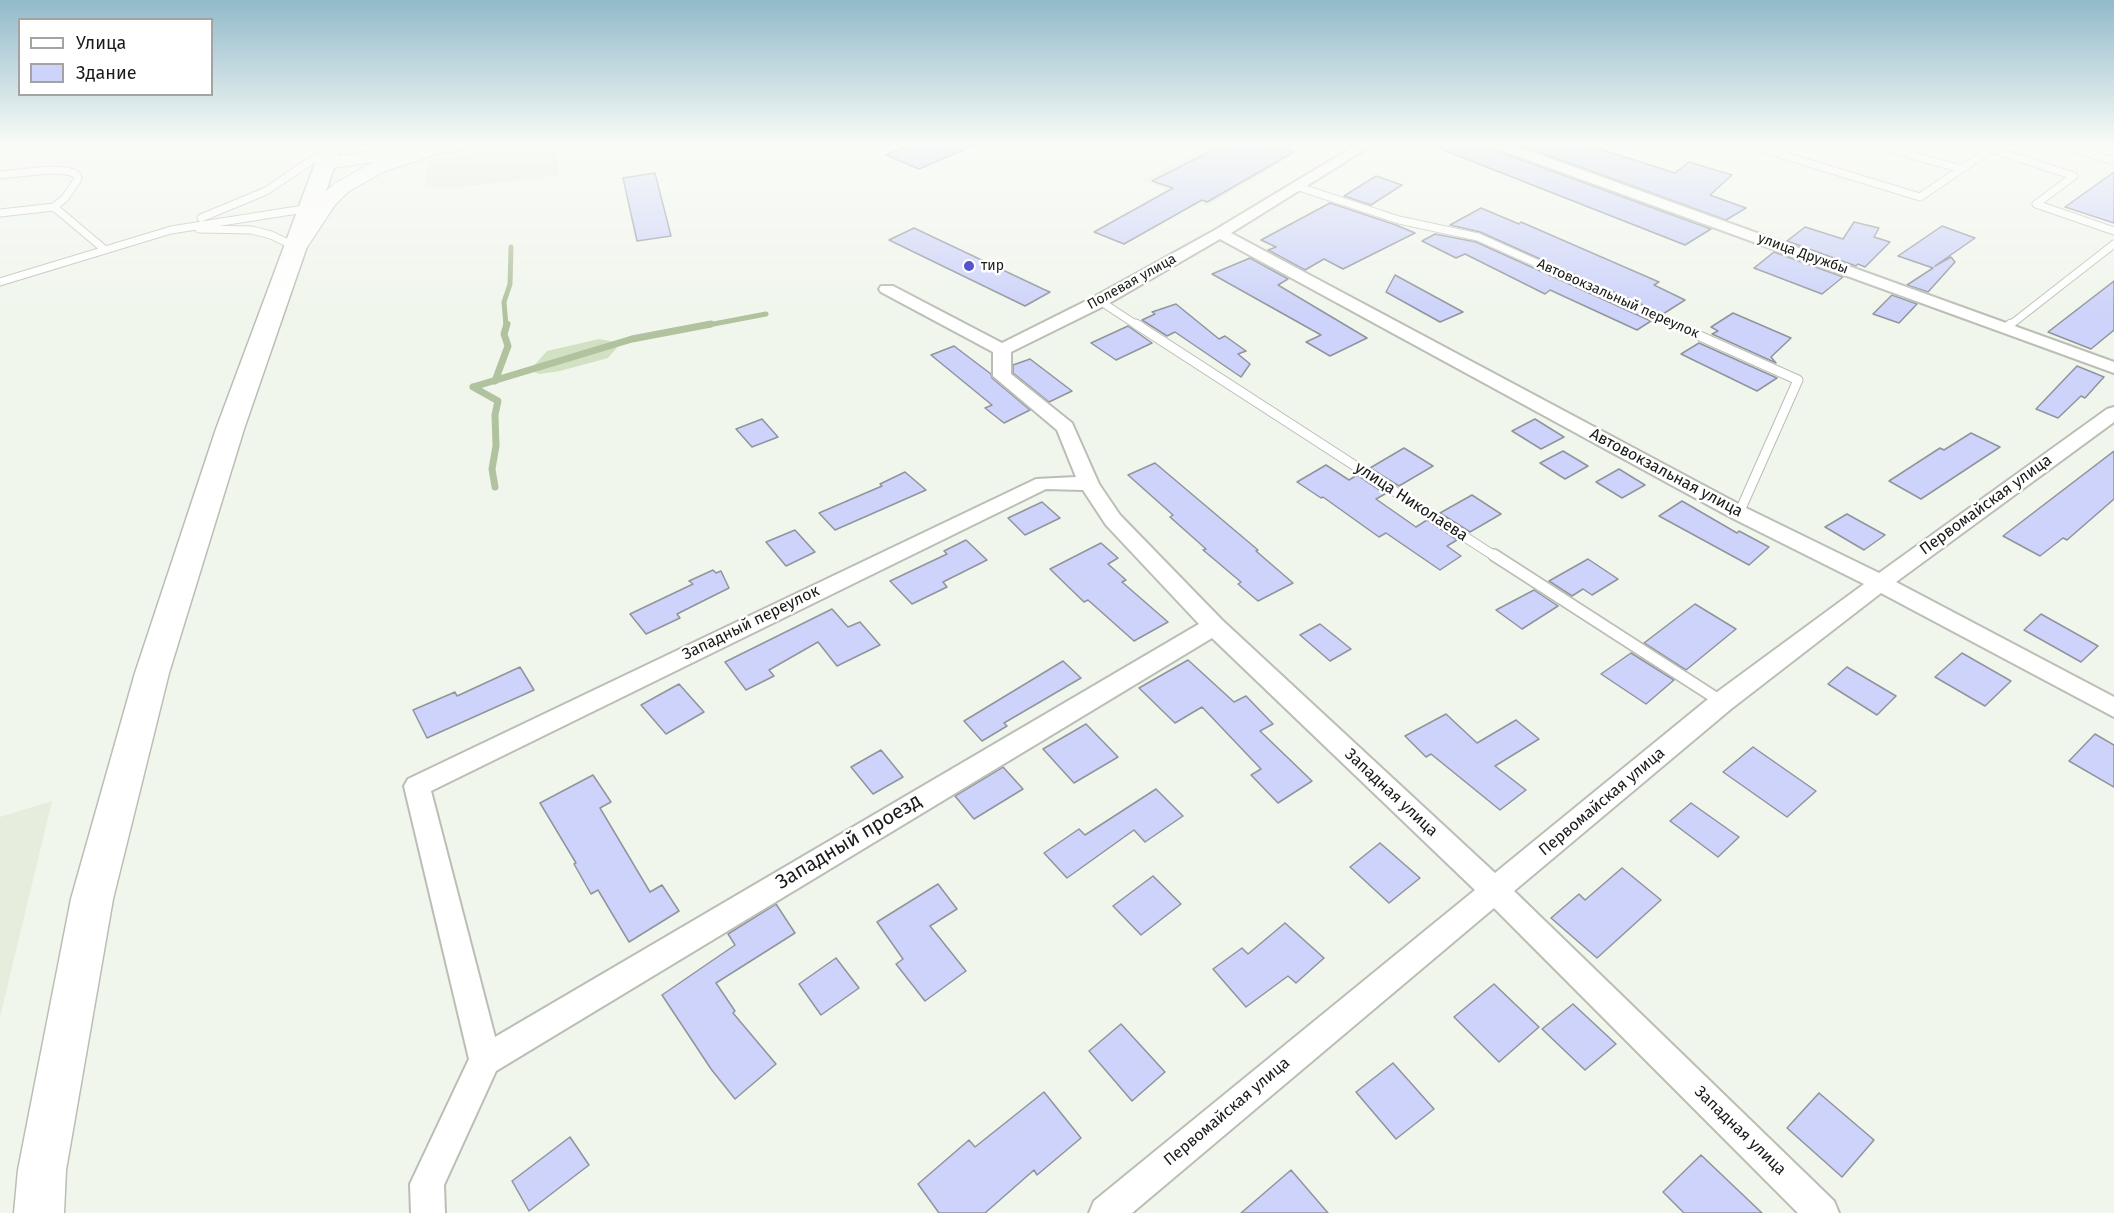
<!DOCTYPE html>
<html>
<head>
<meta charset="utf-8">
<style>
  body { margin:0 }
  #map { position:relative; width:2114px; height:1213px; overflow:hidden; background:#f1f6ed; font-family:"Fira Sans",sans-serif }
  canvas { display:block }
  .legend { position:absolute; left:18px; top:18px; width:195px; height:78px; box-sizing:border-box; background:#fff; border:2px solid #a3a3a2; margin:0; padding:8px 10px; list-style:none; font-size:18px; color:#181a17 }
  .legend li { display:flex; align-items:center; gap:12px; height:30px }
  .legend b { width:30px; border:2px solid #a3a3a2 }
</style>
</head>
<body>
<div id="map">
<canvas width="2114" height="1213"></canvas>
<ul class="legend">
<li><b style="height:8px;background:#fff"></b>Улица</li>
<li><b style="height:16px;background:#cdd3fa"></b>Здание</li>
</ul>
</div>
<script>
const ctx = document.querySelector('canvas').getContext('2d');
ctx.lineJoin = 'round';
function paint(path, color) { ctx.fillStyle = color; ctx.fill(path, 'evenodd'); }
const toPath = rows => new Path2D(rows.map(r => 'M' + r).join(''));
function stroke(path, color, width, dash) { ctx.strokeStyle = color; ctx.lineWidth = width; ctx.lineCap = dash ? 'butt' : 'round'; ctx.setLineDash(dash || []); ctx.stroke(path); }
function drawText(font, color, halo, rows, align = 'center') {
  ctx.font = font + ' "Fira Sans",sans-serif'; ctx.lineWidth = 5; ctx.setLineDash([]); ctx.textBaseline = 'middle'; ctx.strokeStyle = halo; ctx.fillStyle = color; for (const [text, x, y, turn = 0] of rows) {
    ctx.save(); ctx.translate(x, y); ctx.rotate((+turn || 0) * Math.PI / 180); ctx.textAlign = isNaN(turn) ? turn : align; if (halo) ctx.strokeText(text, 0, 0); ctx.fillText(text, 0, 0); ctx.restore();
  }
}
paint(toPath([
  [547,142,556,142,559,175,452,188,425,187,428,160],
  [1215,142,1276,142,1301,151,1207,206,1144,180],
  [52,801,0,1017,0,817]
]), '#e6eddd');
paint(toPath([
  [599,339,621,343,608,358,560,371,539,374,530,370,547,351]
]), '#d2e0c3');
stroke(toPath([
  [506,326,504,302,510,284,511,247],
  [703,326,766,314]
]), '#b1c29e', 5);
stroke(toPath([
  [495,381,508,346,504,334,507,324],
  [473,387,632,339,711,324],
  [473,387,498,401,495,415,496,446,492,469,495,487]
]), '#b1c29e', 7);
const building = toPath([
  [918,142,982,142,919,169,886,155,918,142],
  [1229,142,1264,142,1294,152,1207,202,1202,200,1124,244,1094,232,1173,188,1152,181,1229,142],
  [1423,142,1483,142,1486,147,1711,229,1685,245,1423,142],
  [1511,142,1578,142,1675,173,1689,162,1732,175,1710,195,1746,208,1726,220,1511,142],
  [2114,172,2114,223,2065,207,2114,172],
  [655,173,671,236,637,241,623,178,655,173],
  [1376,176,1402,185,1371,205,1344,196,1376,176],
  [1330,203,1396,225,1415,233,1343,269,1324,259,1305,270,1268,250,1276,247,1261,240,1330,203],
  [1481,208,1519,224,1521,222,1659,282,1654,285,1685,300,1663,314,1480,232,1450,225,1481,208],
  [1854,222,1879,228,1874,237,1890,242,1865,267,1858,264,1856,266,1787,241,1805,227,1843,239,1854,222],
  [1942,226,1975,238,1935,266,1951,257,1955,262,1928,292,1907,285,1933,268,1898,256,1942,226],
  [914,228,1043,289,1050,292,1025,306,889,240,914,228],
  [1435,234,1476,242,1651,321,1637,330,1550,290,1545,294,1465,254,1456,258,1422,241,1435,234],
  [1774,252,1843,277,1822,294,1754,268,1774,252],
  [1250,258,1288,279,1278,285,1367,338,1330,356,1306,342,1321,335,1212,274,1250,258],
  [1395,275,1463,312,1440,322,1386,292,1395,275],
  [2114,281,2114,330,2091,349,2048,332,2114,281],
  [1892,295,1917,304,1899,323,1873,314,1892,295],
  [1176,304,1219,339,1225,336,1246,351,1238,354,1250,364,1241,377,1175,332,1167,336,1142,320,1155,314,1152,312,1176,304],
  [1733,313,1791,338,1771,357,1776,363,1712,334,1718,331,1711,327,1733,313],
  [1128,326,1152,343,1116,360,1091,343,1128,326],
  [1699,343,1777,378,1757,391,1681,354,1699,343],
  [954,346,991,374,992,378,1030,410,1004,423,985,408,992,405,931,355,954,346],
  [1030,359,1072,391,1049,402,1013,373,1013,365,1030,359],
  [2077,366,2104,377,2085,398,2081,396,2058,418,2036,409,2077,366],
  [762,419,778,437,752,447,736,429,762,419],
  [1535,419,1564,437,1541,449,1512,431,1535,419],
  [1971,433,2000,447,1921,499,1889,481,1940,448,1944,450,1971,433],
  [1404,448,1433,466,1399,486,1370,468,1404,448],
  [1563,451,1588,466,1565,479,1540,463,1563,451],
  [2114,451,2114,499,2067,540,2063,538,2040,556,2003,536,2114,451],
  [1155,463,1258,550,1256,551,1293,583,1258,601,1238,584,1241,582,1203,550,1206,549,1170,517,1173,515,1128,475,1155,463],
  [1326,465,1349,480,1357,475,1385,494,1376,499,1416,527,1427,520,1457,540,1447,546,1461,556,1440,570,1386,533,1379,537,1323,497,1321,498,1297,482,1326,465],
  [1619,469,1645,485,1622,498,1596,482,1619,469],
  [905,472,926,490,835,530,819,513,882,486,880,484,905,472],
  [1472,495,1501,514,1470,532,1440,513,1472,495],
  [1682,501,1737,533,1739,531,1769,547,1749,565,1659,516,1682,501],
  [1042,502,1060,518,1025,535,1008,518,1042,502],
  [1847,514,1885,535,1864,550,1825,527,1847,514],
  [795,530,815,552,786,566,766,542,795,530],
  [966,540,987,560,943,582,947,587,912,604,890,581,947,554,944,551,966,540],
  [1101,543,1118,558,1108,564,1126,580,1122,582,1168,622,1134,641,1088,600,1084,602,1050,569,1101,543],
  [1588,559,1618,579,1592,595,1583,589,1572,596,1549,581,1588,559],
  [713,570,716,573,721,571,729,588,677,614,680,618,646,634,630,614,693,584,689,581,713,570],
  [1534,590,1558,606,1522,629,1496,610,1534,590],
  [1695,604,1736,629,1686,670,1644,643,1695,604],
  [832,609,848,627,860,622,880,645,837,666,818,642,769,670,774,676,746,690,725,662,832,609],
  [2041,614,2098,646,2081,662,2024,630,2041,614],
  [1320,624,1351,649,1330,661,1300,635,1320,624],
  [1631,653,1674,680,1646,704,1601,674,1631,653],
  [1962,653,2011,681,1985,706,1935,677,1962,653],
  [1188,660,1234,702,1246,696,1273,724,1260,731,1312,781,1278,803,1251,775,1261,769,1202,707,1175,723,1139,688,1188,660],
  [1063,661,1081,678,1004,723,1007,726,982,741,964,721,1063,661],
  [520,667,534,690,427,738,413,710,455,692,457,696,520,667],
  [1847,667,1896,696,1877,715,1828,684,1847,667],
  [679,684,704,712,666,734,641,705,679,684],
  [1446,714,1477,743,1516,720,1539,739,1495,766,1526,790,1500,810,1431,754,1426,757,1405,736,1446,714],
  [1086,724,1118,757,1074,783,1043,749,1086,724],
  [2095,734,2114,745,2114,787,2069,761,2095,734],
  [1753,747,1816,791,1787,817,1723,772,1753,747],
  [881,750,903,777,873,794,851,767,881,750],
  [1003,767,1023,789,974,819,955,796,1003,767],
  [593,775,611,802,600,808,650,892,662,885,679,911,629,942,598,890,591,894,574,864,576,863,540,803,593,775],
  [1156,789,1183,816,1145,842,1134,830,1067,878,1044,853,1079,829,1085,835,1156,789],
  [1691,803,1739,837,1718,857,1670,821,1691,803],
  [1380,843,1420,878,1389,903,1350,867,1380,843],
  [1622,868,1661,900,1597,958,1551,918,1579,894,1585,900,1622,868],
  [1153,876,1181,904,1141,935,1113,906,1153,876],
  [938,884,957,909,930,926,966,971,925,1001,896,964,903,959,877,922,938,884],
  [776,904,795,933,716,983,735,1011,733,1013,776,1064,735,1099,711,1069,662,995,735,945,728,934,776,904],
  [1285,923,1324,958,1296,983,1288,976,1246,1007,1213,969,1242,948,1248,954,1285,923],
  [836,958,859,988,821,1015,799,984,836,958],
  [1494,984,1539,1027,1499,1062,1454,1017,1494,984],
  [1573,1004,1616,1044,1585,1070,1542,1029,1573,1004],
  [1121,1024,1165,1072,1132,1101,1089,1051,1121,1024],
  [1393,1063,1434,1109,1396,1139,1356,1092,1393,1063],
  [1044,1092,1081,1138,1037,1175,1034,1170,985,1213,939,1213,918,1184,969,1140,975,1147,1044,1092],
  [1819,1093,1874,1140,1842,1177,1787,1128,1819,1093],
  [570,1137,589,1165,529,1211,512,1181,570,1137],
  [1701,1155,1762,1213,1684,1213,1663,1192,1701,1155],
  [1291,1170,1328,1213,1241,1213,1291,1170]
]);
paint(building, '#cdd3fa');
stroke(building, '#92949c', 1.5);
const laneFar2 = toPath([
  [1740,142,1920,197,1991,149],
  [1865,142,1961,169],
  [1970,142,2074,176,2036,204,2114,231],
  [2050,142,2114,161],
  [0,175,48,170,67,171,76,174,78,179,65,198,54,207,0,213],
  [1296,186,1399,220,1478,237,1677,326],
  [54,207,104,249],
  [201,218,266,191,327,150],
  [199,229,252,230,271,235,296,247],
  [0,282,171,230,310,208],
  [1100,301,1138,326],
  [2009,326,2114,244]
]);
const laneFar1 = toPath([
  [1136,324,1496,557],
  [1673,324,1798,380,1739,513],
  [2006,328,2011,324]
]);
const lane = toPath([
  [1494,555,1722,702]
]);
const street = toPath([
  [1361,142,1377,142,1231,233,1746,508,1879,573,2107,409,2114,407,2114,422,1896,582,2114,697,2114,717,1881,593,1731,709,1514,891,1834,1201,1839,1213,1798,1213,1494,908,1132,1213,1089,1213,1094,1201,1475,890,1212,638,496,1071,444,1185,445,1213,411,1213,410,1184,469,1059,404,786,408,779,1036,479,1076,477,1057,430,993,376,993,352,881,292,879,289,881,286,893,286,1002,343,1094,297,1215,230,1361,142],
  [1220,239,1732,518,1864,584,1713,695,1495,873,1222,620,1120,515,1099,484,1072,423,1011,374,1011,352,1106,305,1220,239],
  [1046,489,1083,490,1106,525,1199,624,495,1037,431,791,1046,489],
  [1485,142,1505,142,2114,362,2114,373,1487,145,1485,142]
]);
const secondary = toPath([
  [435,142,489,142,487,146,437,154,383,172,348,192,335,205,304,252,296,254,288,252,285,247,320,197,334,184,373,162,326,169,319,167,316,163,319,159,435,142]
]);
const highway = toPath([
  [323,142,343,142,244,429,169,673,113,899,66,1170,64,1213,14,1213,18,1170,71,899,135,673,216,429,323,142]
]);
stroke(laneFar2, '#babeb5', 9);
stroke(laneFar1, '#babeb5', 11);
stroke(lane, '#babeb5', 14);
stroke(street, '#babeb5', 4);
stroke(secondary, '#babeb5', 2);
stroke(highway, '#babeb5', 3);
stroke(laneFar2, '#fff', 7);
stroke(laneFar1, '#fff', 9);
stroke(lane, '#fff', 11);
paint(street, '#fff');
paint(secondary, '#fff');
paint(highway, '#fff');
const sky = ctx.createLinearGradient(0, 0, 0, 312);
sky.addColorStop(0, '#92baca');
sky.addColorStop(0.46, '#f9fbf7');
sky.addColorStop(1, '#f9fbf700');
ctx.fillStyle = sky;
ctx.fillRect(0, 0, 2114, 312);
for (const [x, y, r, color] of [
  [969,266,6,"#5454cb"]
]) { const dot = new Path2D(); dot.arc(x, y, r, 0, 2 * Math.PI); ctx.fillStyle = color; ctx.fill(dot); stroke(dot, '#fff', 2); }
drawText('14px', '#181a17', '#fff', [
  ["улица Дружбы",1803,254,20],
  ["Полевая улица",1132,282,-29],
  ["Автовокзальный переулок",1618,299,24]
]);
drawText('14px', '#181a17', '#fff', [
  ["тир",981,266]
], 'left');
drawText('16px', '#181a17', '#fff', [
  ["Автовокзальная улица",1666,473,28],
  ["улица Николаева",1411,502,33],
  ["Первомайская улица",1986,505,-36],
  ["Западный переулок",751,623,-26],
  ["Западная улица",1391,793,43],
  ["Первомайская улица",1602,802,-40],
  ["Первомайская улица",1227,1112,-40],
  ["Западная улица",1740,1131,44]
]);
drawText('20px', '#181a17', '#fff', [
  ["Западный проезд",849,842,-31]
]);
</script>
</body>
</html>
